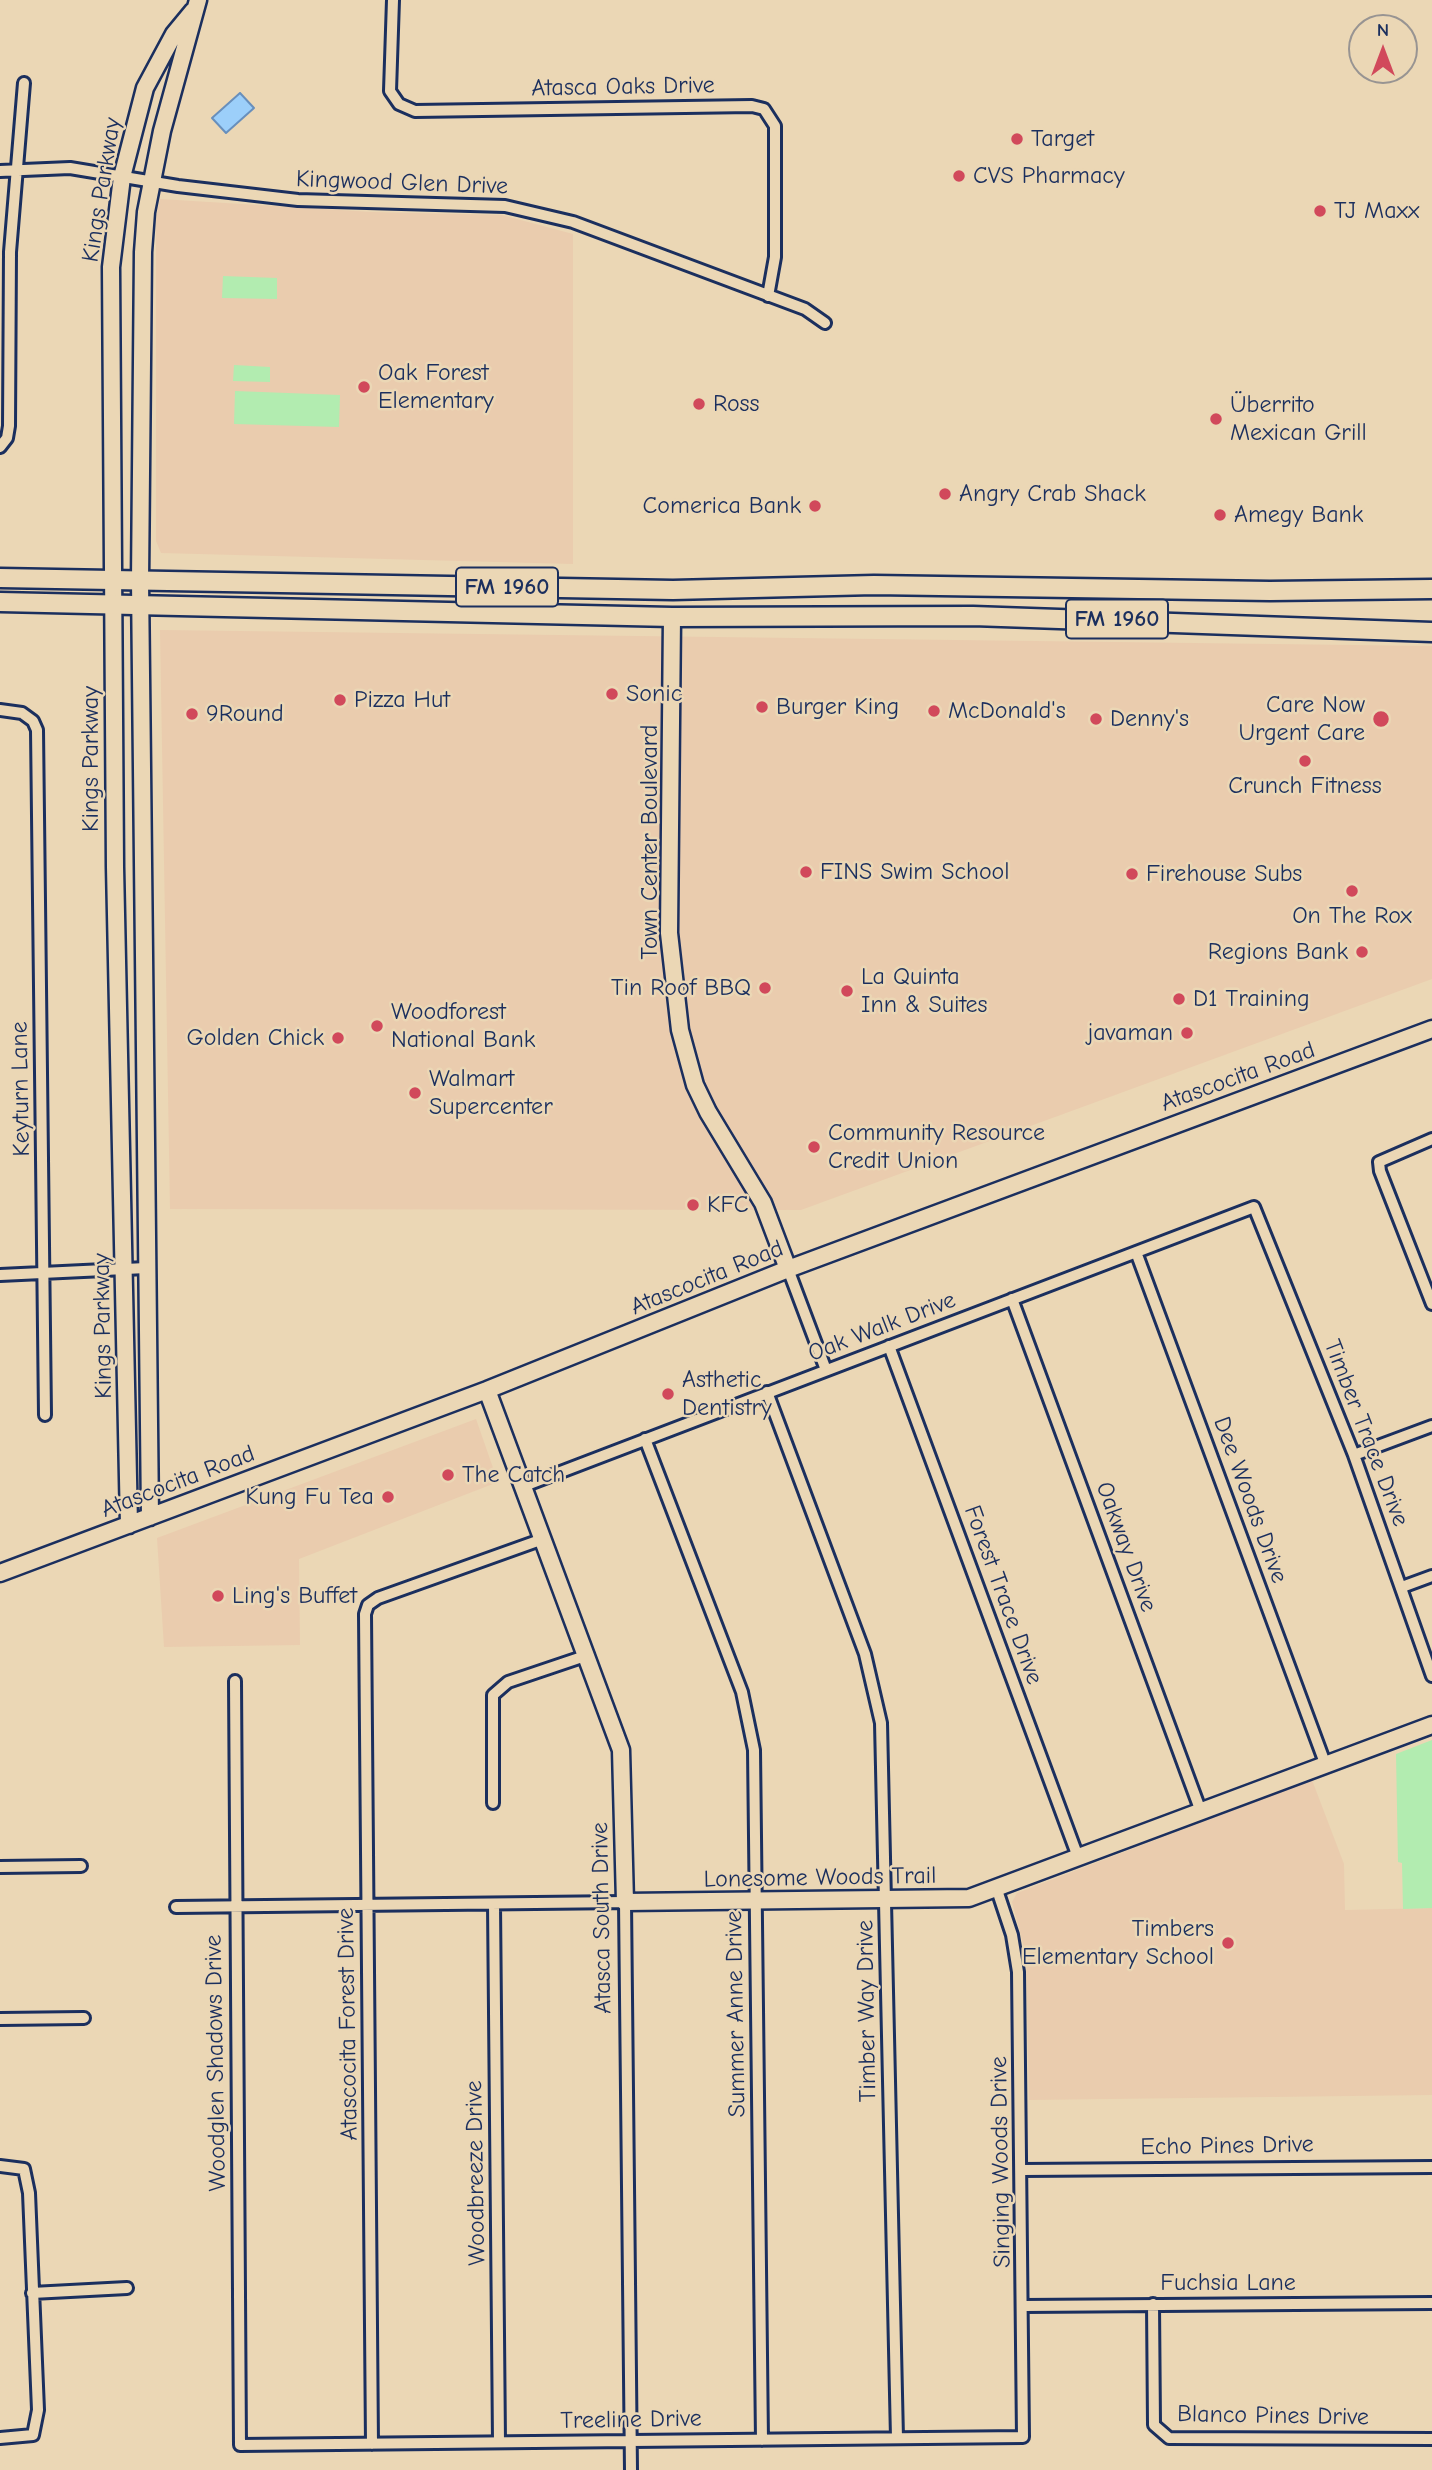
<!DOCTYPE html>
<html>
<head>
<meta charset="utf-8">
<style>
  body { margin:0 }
  #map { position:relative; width:1432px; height:2470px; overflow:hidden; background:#ebd7b5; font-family:"Comic Neue",sans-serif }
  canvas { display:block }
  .north { position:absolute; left:1348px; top:14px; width:70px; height:70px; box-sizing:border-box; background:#ebd7b5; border:2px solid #989492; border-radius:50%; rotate:0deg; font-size:19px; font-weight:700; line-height:28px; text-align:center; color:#1b2f5e }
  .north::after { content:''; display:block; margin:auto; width:24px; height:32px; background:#d1495b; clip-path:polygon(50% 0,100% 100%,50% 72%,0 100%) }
</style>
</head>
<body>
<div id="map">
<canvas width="1432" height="2470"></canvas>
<div class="north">N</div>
</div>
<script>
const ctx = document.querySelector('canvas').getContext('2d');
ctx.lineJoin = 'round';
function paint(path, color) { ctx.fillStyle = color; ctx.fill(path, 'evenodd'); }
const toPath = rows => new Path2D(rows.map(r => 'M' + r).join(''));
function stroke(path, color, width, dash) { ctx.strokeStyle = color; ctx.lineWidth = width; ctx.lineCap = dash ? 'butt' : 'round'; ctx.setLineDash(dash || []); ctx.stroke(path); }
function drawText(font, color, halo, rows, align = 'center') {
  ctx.font = font + ' "Comic Neue",sans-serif'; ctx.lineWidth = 5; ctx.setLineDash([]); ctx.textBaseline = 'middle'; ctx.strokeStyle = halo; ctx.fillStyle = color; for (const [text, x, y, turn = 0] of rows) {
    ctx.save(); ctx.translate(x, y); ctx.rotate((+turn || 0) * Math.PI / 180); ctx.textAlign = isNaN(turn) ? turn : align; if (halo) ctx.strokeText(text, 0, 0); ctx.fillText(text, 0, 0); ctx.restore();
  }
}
paint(toPath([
  [160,199,372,212,502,215,573,234,573,564,161,553,156,541,156,218],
  [160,630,1432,646,1432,979,801,1210,170,1209],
  [476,1419,498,1482,299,1559,300,1645,164,1647,157,1538],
  [1312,1780,1344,1864,1345,1910,1432,1908,1432,2095,1029,2100,1026,1955,1012,1902,1017,1893]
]), '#eaccae');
paint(toPath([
  [223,276,277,278,277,299,222,298],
  [234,365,270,367,270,382,233,381],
  [235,391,340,395,339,427,234,424],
  [1432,1740,1432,1908,1403,1909,1402,1863,1398,1862,1396,1754]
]), '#b2ecb0');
const water = toPath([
  [240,93,254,108,226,133,212,118,240,93]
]);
paint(water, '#9ccffa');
stroke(water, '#688fbc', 2);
const street = toPath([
  [393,0,390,91,399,104,415,111,752,106,764,109,775,126,775,257,768,296],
  [0,171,70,168,178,186,298,200,505,206,573,222,805,309,825,323],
  [0,447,7,438,9,426,10,252,24,83],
  [0,710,22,713,33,721,37,730,45,1415],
  [1432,1139,1379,1162,1380,1171,1432,1304],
  [1136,1252,1325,1763],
  [788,1269,826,1370],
  [0,1275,146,1268],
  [1012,1299,1200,1809],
  [889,1346,1078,1857],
  [767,1392,865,1654,881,1723,897,2438],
  [645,1439,742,1692,754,1750,762,2440],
  [1354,1455,1432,1426],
  [524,1486,1254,1207,1354,1455,1432,1676],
  [1402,1587,1432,1576],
  [235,1681,240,2445,1023,2437,1018,1972,1012,1935,997,1890],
  [493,1803,493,1695,508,1682,588,1655],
  [0,1867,81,1866],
  [494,1904,499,2442],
  [176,1907,625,1902,631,2470],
  [0,2019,84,2018],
  [0,2166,24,2169,29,2193,38,2410,33,2435,0,2438],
  [1022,2170,1432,2167],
  [32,2293,127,2288],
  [1153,2304,1154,2425,1169,2438,1432,2439],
  [1024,2306,1432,2303],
  [372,2444,365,1614,368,1605,378,1598,543,1539]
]);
const secondary = toPath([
  [672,617,669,933,680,1030,695,1085,708,1112,763,1203,788,1269],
  [487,1390,621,1750,625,1902,969,1898,1432,1725],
  [150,1517,140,581,143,252,146,212,162,131,198,0],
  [129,1525,115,867,111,267,122,177,145,88,174,34,193,11],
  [0,1573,487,1390,788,1269,1432,1029]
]);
const primary = toPath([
  [0,578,673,590,874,585,1270,591,1432,589],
  [0,602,672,617,973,616,1432,632]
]);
stroke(street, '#1b2f5e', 16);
stroke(secondary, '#1b2f5e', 21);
stroke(primary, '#1b2f5e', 23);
stroke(street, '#ebd7b5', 10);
stroke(secondary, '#ebd7b5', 16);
stroke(primary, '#ebd7b5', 18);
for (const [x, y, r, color] of [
  [1017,139,7,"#d1495b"],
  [959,176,7,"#d1495b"],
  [1320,211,7,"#d1495b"],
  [364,387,7,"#d1495b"],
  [699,404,7,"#d1495b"],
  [1216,419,7,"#d1495b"],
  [945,494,7,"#d1495b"],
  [815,506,7,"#d1495b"],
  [1220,515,7,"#d1495b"],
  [612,694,7,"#d1495b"],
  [340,700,7,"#d1495b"],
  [762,707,7,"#d1495b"],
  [934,711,7,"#d1495b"],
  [192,714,7,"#d1495b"],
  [1096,719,7,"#d1495b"],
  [1381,719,9,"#d1495b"],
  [1305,761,7,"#d1495b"],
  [806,872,7,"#d1495b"],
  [1132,874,7,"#d1495b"],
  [1352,891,7,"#d1495b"],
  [1362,952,7,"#d1495b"],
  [765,988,7,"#d1495b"],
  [847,991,7,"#d1495b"],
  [1179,999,7,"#d1495b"],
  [377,1026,7,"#d1495b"],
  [1187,1033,7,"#d1495b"],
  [338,1038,7,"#d1495b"],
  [415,1093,7,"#d1495b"],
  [814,1147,7,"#d1495b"],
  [693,1205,7,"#d1495b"],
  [668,1394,7,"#d1495b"],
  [448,1475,7,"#d1495b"],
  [388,1497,7,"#d1495b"],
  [218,1596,7,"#d1495b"],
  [1228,1943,7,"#d1495b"]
]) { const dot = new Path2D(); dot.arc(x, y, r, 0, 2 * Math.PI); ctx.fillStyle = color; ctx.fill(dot); stroke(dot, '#ebd7b5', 2.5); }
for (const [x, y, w] of [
  [507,587,102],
  [1117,619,102]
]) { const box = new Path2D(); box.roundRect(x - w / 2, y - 19.5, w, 39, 5); ctx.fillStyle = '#ebd7b5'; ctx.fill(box); stroke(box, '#1b2f5e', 2); }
drawText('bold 23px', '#1b2f5e', null, [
  ["FM 1960",507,587],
  ["FM 1960",1117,619]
]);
drawText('24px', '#1b2f5e', '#ebd7b5', [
  ["Atasca Oaks Drive",623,87,-1],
  ["Kingwood Glen Drive",402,183,2],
  ["Kings Parkway",102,190,-81],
  ["Kings Parkway",91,759,-90],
  ["Town Center Boulevard",650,842,-90],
  ["Atascocita Road",1238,1077,-20],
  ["Keyturn Lane",21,1089,-91],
  ["Atascocita Road",707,1278,-22],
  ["Kings Parkway",103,1326,-91],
  ["Oak Walk Drive",882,1327,-21],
  ["Timber Trace Drive",1366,1433,69],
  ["Atascocita Road",178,1482,-21],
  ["Dee Woods Drive",1250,1500,70],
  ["Oakway Drive",1126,1547,70],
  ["Forest Trace Drive",1003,1595,70],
  ["Lonesome Woods Trail",820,1878,-1],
  ["Atasca South Drive",602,1918,-91],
  ["Timber Way Drive",867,2011,-91],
  ["Summer Anne Drive",736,2014,-91],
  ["Atascocita Forest Drive",348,2024,-91],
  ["Woodglen Shadows Drive",216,2063,-91],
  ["Echo Pines Drive",1227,2146,-1],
  ["Singing Woods Drive",1001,2162,-91],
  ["Woodbreeze Drive",476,2173,-91],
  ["Fuchsia Lane",1228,2283],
  ["Blanco Pines Drive",1273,2416,1],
  ["Treeline Drive",631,2420,-1]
]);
drawText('24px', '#1b2f5e', '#ebd7b5', [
  ["Target",1031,139],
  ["CVS Pharmacy",973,176],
  ["TJ Maxx",1334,211],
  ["Oak Forest",378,373],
  ["Elementary",378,401],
  ["Ross",713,404],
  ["Überrito",1230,405],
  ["Mexican Grill",1230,433],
  ["Angry Crab Shack",959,494],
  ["Comerica Bank",801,506,"right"],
  ["Amegy Bank",1234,515],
  ["Sonic",626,694],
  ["Pizza Hut",354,700],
  ["Care Now",1365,705,"right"],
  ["Urgent Care",1365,733,"right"],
  ["Burger King",776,707],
  ["McDonald's",948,711],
  ["9Round",206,714],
  ["Denny's",1110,719],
  ["Crunch Fitness",1305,786,"center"],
  ["FINS Swim School",820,872],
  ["Firehouse Subs",1146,874],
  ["On The Rox",1352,916,"center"],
  ["Regions Bank",1348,952,"right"],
  ["La Quinta",861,977],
  ["Inn & Suites",861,1005],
  ["Tin Roof BBQ",751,988,"right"],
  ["D1 Training",1193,999],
  ["Woodforest",391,1012],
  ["National Bank",391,1040],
  ["javaman",1173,1033,"right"],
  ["Golden Chick",324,1038,"right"],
  ["Walmart",429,1079],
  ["Supercenter",429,1107],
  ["Community Resource",828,1133],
  ["Credit Union",828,1161],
  ["KFC",707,1205],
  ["Asthetic",682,1380],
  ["Dentistry",682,1408],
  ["The Catch",462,1475],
  ["Kung Fu Tea",374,1497,"right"],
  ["Ling's Buffet",232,1596],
  ["Timbers",1214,1929,"right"],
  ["Elementary School",1214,1957,"right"]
], 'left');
</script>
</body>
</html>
